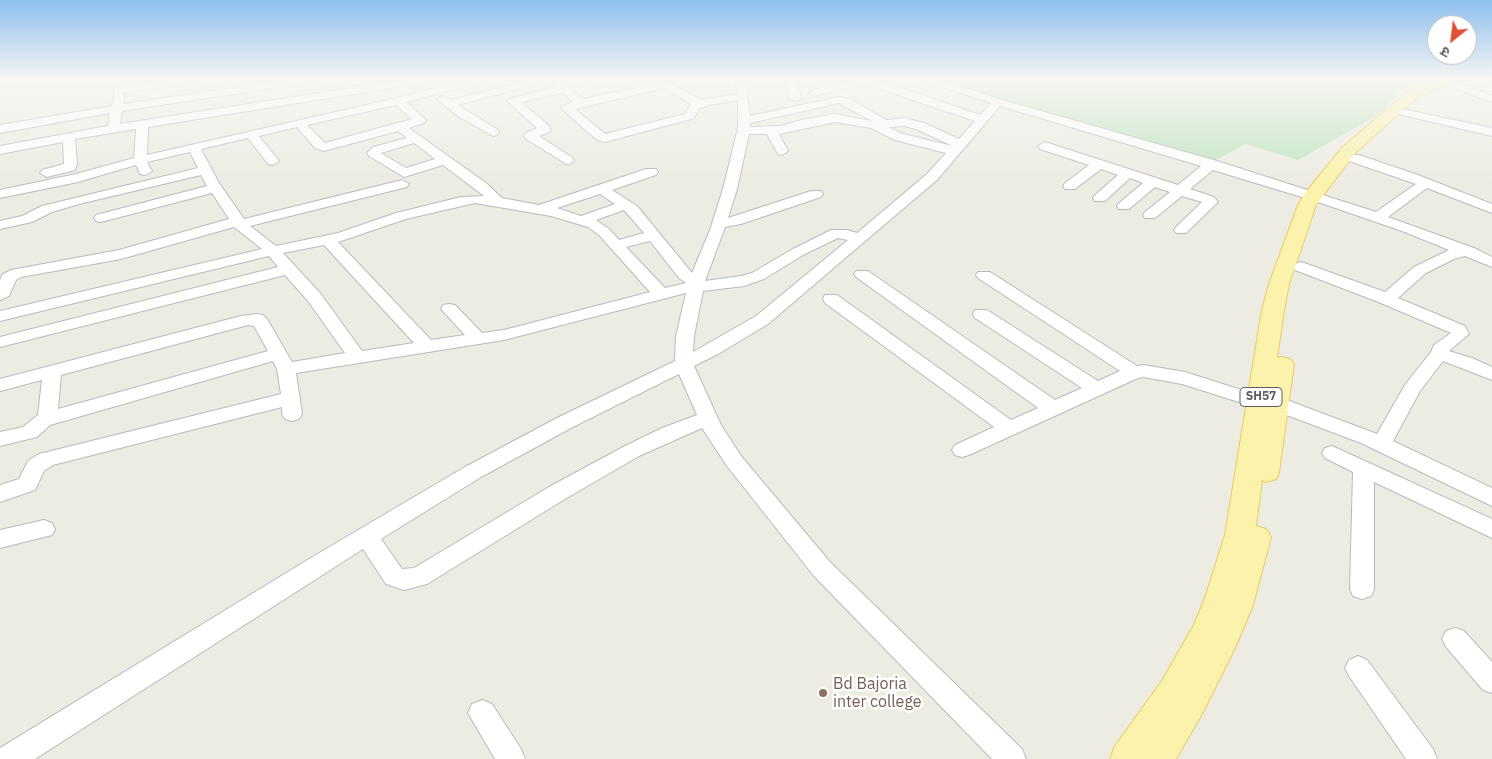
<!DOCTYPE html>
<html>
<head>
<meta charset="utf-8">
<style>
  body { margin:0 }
  #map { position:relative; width:1492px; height:759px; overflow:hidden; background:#edece3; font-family:"IBM Plex Sans","Noto Sans Devanagari",sans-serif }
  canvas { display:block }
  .north { position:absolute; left:1427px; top:15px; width:50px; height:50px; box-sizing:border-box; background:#fff; border:1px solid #bdbfc1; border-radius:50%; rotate:209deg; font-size:14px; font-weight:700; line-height:20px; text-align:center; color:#5b5e63 }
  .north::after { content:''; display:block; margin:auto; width:18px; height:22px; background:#e04f37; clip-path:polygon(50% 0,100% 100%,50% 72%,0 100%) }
</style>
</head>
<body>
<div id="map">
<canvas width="1492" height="759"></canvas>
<div class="north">उ</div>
</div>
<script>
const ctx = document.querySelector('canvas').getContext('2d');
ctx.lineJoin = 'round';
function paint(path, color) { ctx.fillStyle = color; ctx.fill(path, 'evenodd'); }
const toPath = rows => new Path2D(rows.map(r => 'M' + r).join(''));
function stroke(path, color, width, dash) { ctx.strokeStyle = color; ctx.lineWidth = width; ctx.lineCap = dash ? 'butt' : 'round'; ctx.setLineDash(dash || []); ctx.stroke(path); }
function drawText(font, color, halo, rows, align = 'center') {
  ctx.font = font + ' "IBM Plex Sans",sans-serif'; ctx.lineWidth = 5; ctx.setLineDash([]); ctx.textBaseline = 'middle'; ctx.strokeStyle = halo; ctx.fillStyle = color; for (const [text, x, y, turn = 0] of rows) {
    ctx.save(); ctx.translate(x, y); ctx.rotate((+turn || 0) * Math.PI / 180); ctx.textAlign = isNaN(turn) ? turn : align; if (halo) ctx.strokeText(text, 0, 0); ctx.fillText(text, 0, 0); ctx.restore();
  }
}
paint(toPath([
  [937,79,1429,79,1400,90,1380,114,1298,160,1246,144,1216,160,996,98]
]), '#c1e4c3');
const minor = toPath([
  [172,79,197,79,192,82,124,93,124,104,291,79,317,79,312,82,122,111,120,124,408,79,433,79,428,82,148,127,147,155,397,98,471,79,488,79,487,81,406,102,426,120,424,123,409,128,486,183,502,198,539,205,646,169,656,169,658,172,656,175,612,190,637,206,692,273,710,230,723,189,738,128,738,100,705,106,699,109,694,118,691,119,605,142,597,140,563,110,561,108,563,106,573,102,563,93,521,102,549,126,551,129,549,132,539,136,573,158,574,161,568,165,526,139,524,136,526,133,537,128,509,103,507,101,509,99,556,87,555,85,556,83,573,79,592,79,591,81,568,86,583,99,655,84,649,79,662,79,701,100,737,94,735,79,745,79,750,116,839,97,850,99,886,120,904,118,924,123,959,139,975,121,865,84,814,96,808,93,810,91,857,79,875,79,980,115,991,103,924,81,923,79,939,79,1002,100,1217,161,1376,212,1416,184,1349,161,1348,158,1349,155,1359,155,1418,175,1492,204,1492,213,1427,188,1388,217,1474,248,1492,257,1492,267,1465,256,1454,259,1426,273,1398,298,1465,326,1469,334,1449,351,1472,358,1492,367,1492,380,1443,361,1420,391,1393,441,1492,488,1492,506,1361,443,1268,408,1261,409,1182,384,1144,377,1138,378,969,455,962,457,955,455,952,450,955,445,994,427,825,303,823,299,825,295,837,295,1011,420,1038,408,856,277,854,274,856,271,868,271,1055,400,1082,388,975,318,973,314,975,310,987,310,1098,381,1120,371,978,278,976,275,978,272,990,272,1137,366,1144,365,1185,372,1257,395,1264,393,1271,394,1377,434,1405,385,1431,352,1434,345,1451,333,1381,303,1295,270,1293,267,1295,264,1301,262,1307,264,1385,292,1414,267,1449,250,1402,231,1318,202,1213,170,1190,189,1214,197,1218,202,1186,233,1176,233,1174,230,1176,227,1202,202,1182,196,1155,218,1145,218,1143,215,1145,212,1170,192,1155,187,1129,209,1119,209,1117,206,1119,203,1143,183,1130,178,1105,201,1095,201,1093,198,1095,195,1118,175,1101,169,1075,189,1065,189,1063,186,1065,183,1089,165,1040,149,1038,146,1044,142,1048,143,1178,185,1201,166,1000,106,937,180,864,242,768,324,718,354,694,366,721,425,741,456,830,562,1022,749,1026,759,992,759,814,576,727,466,702,428,639,456,565,499,427,584,404,590,386,584,363,549,35,759,0,759,0,748,309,559,465,467,557,418,675,361,676,336,686,293,504,340,296,373,302,414,299,419,292,421,285,419,282,414,282,407,53,465,44,471,35,490,0,502,0,485,19,479,28,461,39,454,281,394,277,369,273,361,50,425,37,437,0,446,0,432,23,427,38,415,42,380,0,391,0,379,241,316,257,314,263,315,267,319,292,362,345,353,308,301,285,275,0,347,0,337,278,267,269,256,0,321,0,311,262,249,234,227,121,259,21,277,16,280,9,296,0,300,0,280,3,274,11,270,119,250,229,219,212,193,101,222,96,221,94,218,96,215,207,186,201,175,79,204,52,212,32,222,0,229,0,221,22,216,42,206,198,168,190,152,147,162,152,171,145,175,140,174,136,165,78,182,0,198,0,190,76,174,134,158,136,129,75,139,77,164,75,170,47,177,40,173,42,170,64,164,63,142,0,154,0,146,108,126,110,113,0,133,0,125,112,106,115,89,172,79],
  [664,88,691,104,685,114,605,134,575,109,664,88],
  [839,103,872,121,835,114,805,119,780,126,750,127,750,123,839,103],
  [396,105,412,119,325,143,307,125,396,105],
  [835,122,871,128,895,140,946,153,927,174,857,233,847,230,831,230,793,249,752,273,741,276,705,281,725,227,741,224,821,197,823,194,821,191,811,191,728,218,737,189,749,134,767,134,778,154,782,155,788,151,779,134,835,122],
  [904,126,916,129,953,146,903,134,888,127,904,126],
  [297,127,315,148,324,151,398,131,407,138,373,147,367,153,369,156,404,177,443,165,484,196,461,197,396,213,338,233,276,246,250,226,407,187,409,184,402,180,244,219,219,183,201,149,248,138,268,164,273,165,279,161,259,136,297,127],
  [414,143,435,159,406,168,381,153,414,143],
  [600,194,615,204,581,216,557,208,600,194],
  [475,203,551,216,588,227,599,235,650,292,504,330,482,333,455,305,449,304,443,305,441,309,465,335,431,340,338,242,406,219,475,203],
  [624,210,644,233,619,240,609,229,596,220,624,210],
  [838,238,848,240,756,316,693,352,694,336,703,291,744,286,764,279,803,255,838,238],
  [650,241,679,278,686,283,665,288,626,247,650,241],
  [324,245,414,343,362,351,320,293,283,253,324,245],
  [248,325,254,326,268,351,58,409,61,375,248,325],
  [679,374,697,415,662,428,625,446,549,487,414,568,402,569,381,539,481,477,571,428,679,374],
  [532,79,544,79,541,83,458,105,497,129,499,132,497,135,493,136,459,117,437,99,443,96,451,100,532,79],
  [786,79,796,79,801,98,799,100,795,101,789,98,786,79],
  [1452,81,1492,95,1492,102,1448,86,1447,84,1452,81],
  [1402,109,1492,128,1492,136,1398,114,1396,112,1398,110,1402,109],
  [1332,446,1492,519,1492,538,1374,482,1374,589,1371,596,1362,599,1353,596,1350,589,1353,472,1325,458,1322,453,1325,448,1332,446],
  [44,520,52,523,55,529,52,535,0,548,0,530,44,520],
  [1455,628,1464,631,1492,662,1492,693,1483,690,1446,647,1442,639,1446,631,1455,628],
  [1358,656,1367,660,1433,749,1437,759,1406,759,1349,676,1345,668,1349,660,1358,656],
  [482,700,492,704,521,749,525,759,495,759,468,713,472,704,482,700]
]);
const major = toPath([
  [1438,79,1457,79,1455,82,1418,97,1407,106,1355,153,1316,205,1289,284,1284,310,1277,358,1282,357,1290,359,1294,364,1279,472,1276,479,1266,482,1262,480,1256,526,1266,529,1271,537,1253,605,1235,648,1203,712,1176,759,1110,759,1115,746,1162,681,1194,625,1204,601,1225,535,1262,310,1269,284,1298,205,1306,192,1343,147,1408,91,1438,79]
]);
stroke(minor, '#b8babf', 2);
stroke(major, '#eacc60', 2);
paint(minor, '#fff');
paint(major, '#fbf3ab');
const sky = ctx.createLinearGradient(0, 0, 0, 185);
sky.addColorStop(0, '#8dbfef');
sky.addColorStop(0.43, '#f7f6f2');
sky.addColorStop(1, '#f7f6f200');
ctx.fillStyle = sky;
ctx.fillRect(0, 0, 1492, 185);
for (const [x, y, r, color] of [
  [823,693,5,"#8d6e63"]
]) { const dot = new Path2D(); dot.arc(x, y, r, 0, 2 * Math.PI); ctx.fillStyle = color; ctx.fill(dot); stroke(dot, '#fff', 2); }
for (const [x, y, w] of [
  [1261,397,42]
]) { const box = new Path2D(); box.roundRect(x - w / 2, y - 9.5, w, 19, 4); ctx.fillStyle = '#fff'; ctx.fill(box); stroke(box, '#5b5e63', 1); }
drawText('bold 12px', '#5b5e63', null, [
  ["SH57",1261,397]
]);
drawText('16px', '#785e54', '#fff', [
  ["Bd Bajoria",833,684],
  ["inter college",833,702]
], 'left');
</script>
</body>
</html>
